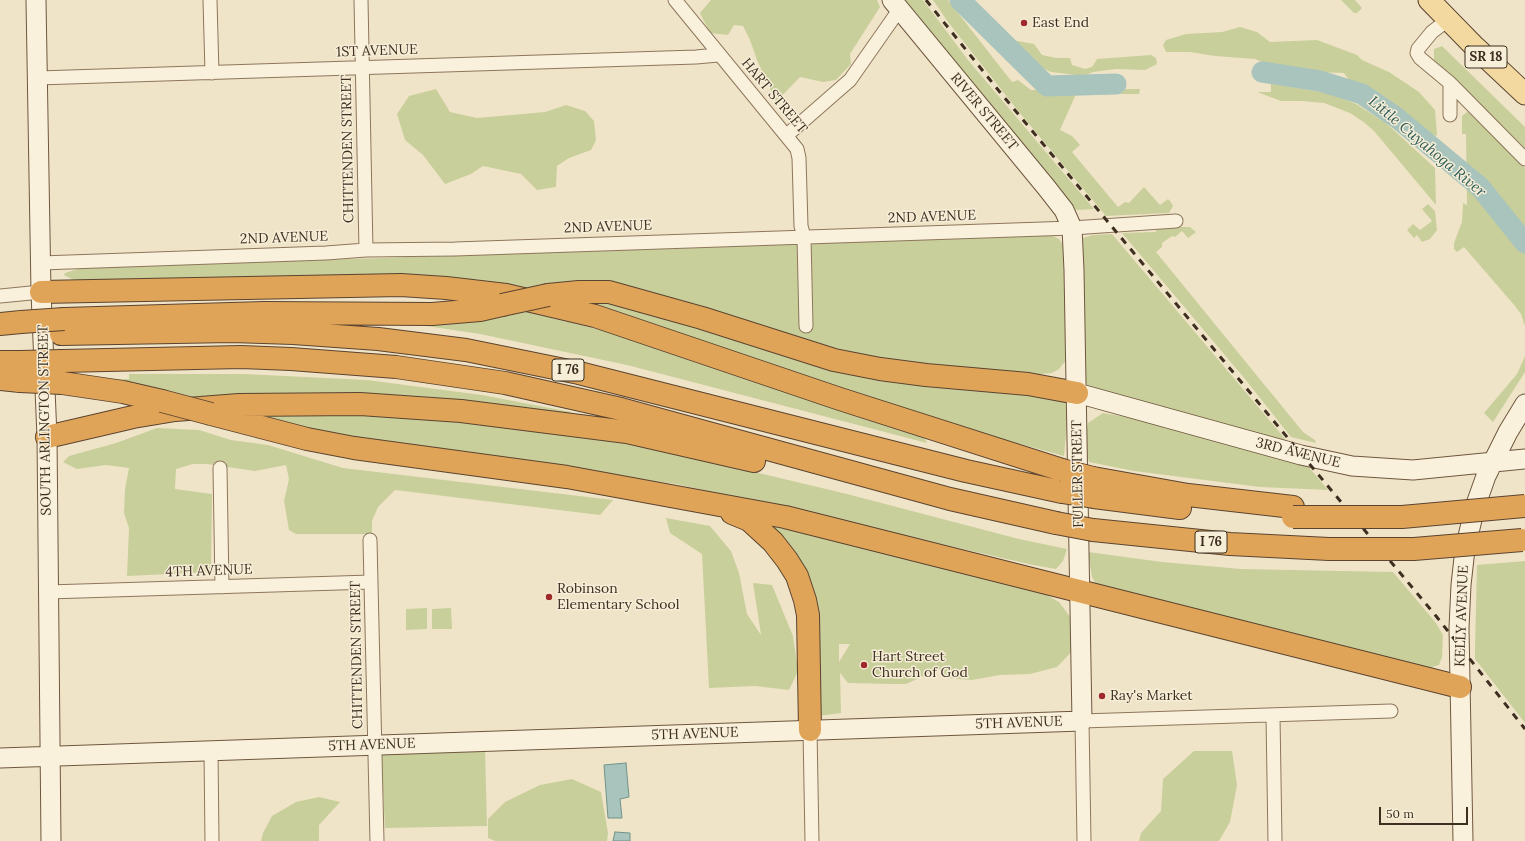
<!DOCTYPE html>
<html>
<head>
<meta charset="utf-8">
<style>
  body { margin:0 }
  #map { position:relative; width:1525px; height:841px; overflow:hidden; background:#f0e4c8; font-family:Lora,serif }
  canvas { display:block }
  .scale { position:absolute; left:1379px; top:807px; width:89px; height:18px; box-sizing:border-box; border:2px solid #3d2e20; border-top:0; padding-left:5px; font-size:12px; line-height:14px; white-space:nowrap; color:#3d2e20; -webkit-text-stroke:3px #f7eed8; paint-order:stroke }
</style>
</head>
<body>
<div id="map">
<canvas width="1525" height="841"></canvas>
<div class="scale">50 m</div>
</div>
<script>
const ctx = document.querySelector('canvas').getContext('2d');
ctx.lineJoin = 'round';
function paint(path, color) { ctx.fillStyle = color; ctx.fill(path, 'evenodd'); }
const toPath = rows => new Path2D(rows.map(r => 'M' + r).join(''));
function stroke(path, color, width, dash) { ctx.strokeStyle = color; ctx.lineWidth = width; ctx.lineCap = dash ? 'butt' : 'round'; ctx.setLineDash(dash || []); ctx.stroke(path); }
function drawText(font, color, halo, rows, align = 'center') {
  ctx.font = font + ' Lora,serif'; ctx.lineWidth = 3; ctx.setLineDash([]); ctx.textBaseline = 'middle'; ctx.strokeStyle = halo; ctx.fillStyle = color; for (const [text, x, y, turn = 0] of rows) {
    ctx.save(); ctx.translate(x, y); ctx.rotate((+turn || 0) * Math.PI / 180); ctx.textAlign = isNaN(turn) ? turn : align; if (halo) ctx.strokeText(text, 0, 0); ctx.fillText(text, 0, 0); ctx.restore();
  }
}
paint(toPath([
  [711,0,877,0,880,7,850,54,851,64,836,80,823,82,800,77,776,102,757,60,750,40,743,26,734,25,728,35,710,33,700,13],
  [900,0,923,0,968,60,1094,209,1076,210],
  [933,0,948,0,1012,82,1018,80,1031,90,1140,89,1139,94,1076,94,1060,130,1072,136,1080,145,1072,152,1118,207,1125,202,1129,203,1144,187,1160,205,1168,199,1170,201,1173,206,1169,213,1106,216,1019,112,948,22],
  [1341,0,1355,0,1362,8,1357,13,1354,13],
  [1240,27,1257,32,1270,42,1317,40,1357,55,1362,60,1389,72,1419,92,1435,110,1437,136,1422,132,1410,124,1394,107,1375,93,1352,84,1344,73,1312,72,1273,67,1255,59,1215,56,1190,52,1166,52,1163,45,1166,40,1186,34,1222,32],
  [1012,40,1034,44,1042,55,1056,58,1070,58,1072,65,1085,69,1092,67,1097,59,1151,55,1156,58,1157,64,1145,70,1116,69,1093,72,1084,76,1051,72,1029,62,1018,54],
  [1442,46,1525,127,1525,148,1434,60,1434,49],
  [1271,84,1329,93,1356,104,1386,123,1435,168,1436,205,1374,131,1365,123,1350,113,1324,103,1301,101,1281,101,1257,92,1271,92],
  [436,89,450,112,477,118,545,112,566,105,585,111,594,121,596,140,591,150,569,158,557,166,556,187,537,190,521,174,483,166,471,174,445,184,423,155,405,140,397,114,409,96],
  [1467,112,1472,114,1525,168,1525,326,1521,314,1515,306,1464,247,1457,252,1454,249,1454,243,1462,222,1463,203,1467,205,1466,134,1462,134,1462,116],
  [1428,204,1435,211,1437,230,1430,239,1422,242,1417,235,1414,238,1407,230,1413,224,1420,230,1432,221,1422,209],
  [1169,227,1190,227,1196,232,1188,238,1182,231,1175,237,1172,236,1162,243,1162,247,1156,252,1303,432,1315,440,1316,443,1291,437,1245,379,1122,233,1155,232,1159,228],
  [1112,234,1281,434,1287,442,1088,387,1083,381,1081,244,1083,238,1093,235],
  [1037,236,1053,236,1059,239,1065,247,1067,359,1059,369,1052,373,1031,375,878,362,566,283,533,287,526,290,76,281,64,275,65,273,81,268],
  [568,301,627,303,808,362,1059,394,1069,402,1064,456,926,418],
  [520,310,654,343,890,424,925,439,927,443,627,365,480,334,420,325,430,319],
  [1525,356,1525,372,1493,422,1484,413,1517,374],
  [129,374,244,374,367,380,482,395,571,412,569,417,190,399,98,380,129,379],
  [238,413,430,416,616,439,847,494,1019,539,1067,549,1063,561,1056,569,1033,565,676,484,371,443],
  [1103,413,1144,420,1307,465,1328,490,1260,487,1134,471,1089,462,1084,443,1088,423],
  [157,428,199,430,231,440,268,445,343,468,613,500,600,515,395,490,378,507,372,521,372,534,296,534,289,530,284,501,289,479,286,465,255,471,207,464,193,464,176,469,175,489,212,494,211,572,127,576,129,528,124,513,125,489,129,468,106,465,77,469,63,462,69,456,116,443],
  [762,516,1045,594,1059,602,1071,618,1077,646,1057,667,1030,674,1000,675,972,680,947,678,939,669,906,684,892,684,848,683,840,673,841,713,818,716,813,617],
  [839,644,850,644,839,662],
  [666,518,710,526,731,551,739,573,747,614,761,635,753,583,772,585,793,636,798,671,789,690,755,686,709,688,702,554,670,533],
  [1088,552,1162,562,1241,569,1393,572,1436,623,1443,635,1442,657,1439,665,1423,670,1097,586,1092,577],
  [1525,561,1525,723,1475,659,1475,647,1477,565],
  [427,608,427,629,406,630,406,609],
  [451,608,452,629,432,629,432,609],
  [485,747,487,826,385,828,381,751],
  [1194,751,1232,751,1237,785,1230,822,1219,841,1139,841,1141,833,1161,811,1163,779],
  [572,779,601,792,608,833,607,841,495,841,488,838,488,819,505,802,540,785],
  [319,797,340,802,319,825,319,841,261,841,263,833,272,816,296,802]
]), '#c9cf9b');
const water = toPath([
  [626,763,629,797,620,799,622,818,608,818,604,765,626,763],
  [615,832,630,833,630,841,613,841,615,832]
]);
paint(water, '#a9c4bc');
stroke(water, '#6f938a', 1);
stroke(toPath([
  [960,0,1047,86,1116,84],
  [1262,72,1320,81,1362,94,1397,118,1480,187,1525,243]
]), '#a9c4bc', 21);
const street = toPath([
  [210,0,212,73],
  [361,0,366,250],
  [675,0,797,149,799,158,801,226,804,237,806,326],
  [1449,19,1432,32,1418,49,1417,53,1420,58,1450,83,1450,115],
  [38,78,696,57,718,55],
  [1450,83,1525,159],
  [787,135,850,80,899,10],
  [41,263,326,253,366,250,455,249,1072,228,1176,221],
  [0,296,41,292],
  [220,468,222,587],
  [370,540,377,841],
  [48,592,371,582],
  [1273,716,1275,841],
  [810,730,812,841],
  [211,751,212,841],
  [1084,841,1082,721,1391,711]
]);
const secondary = toPath([
  [36,0,41,292,47,437,51,841],
  [1077,393,1301,455,1352,466,1413,470,1525,459],
  [0,758,1082,721,1074,270,1072,228,1064,210,1046,187,892,0],
  [1463,841,1459,628,1461,585,1465,549,1475,507,1486,476,1508,432,1525,404]
]);
const primary = toPath([
  [1429,0,1475,47,1525,94]
]);
const highway = toPath([
  [41,292,401,285,446,288,506,295,595,316,840,399,1062,470],
  [548,295,579,292,609,292,702,318,834,360,880,369,926,375,1028,384,1077,393],
  [64,319,264,313,432,314,480,310,502,305],
  [0,324,21,322],
  [61,334,232,331,293,333,378,339,466,350,579,373,966,471,1062,492],
  [62,361,241,357,291,359,396,367,505,383,621,409,950,499,1056,523],
  [0,362,20,362],
  [0,379,20,381],
  [62,383,123,392,162,401],
  [211,414,307,439,354,448,567,477,785,517,1460,687],
  [47,437,133,417,175,410,239,405,360,404,461,411,627,432,754,461],
  [1093,478,1188,495,1293,507],
  [1094,497,1180,508],
  [732,513,749,520,773,542,787,560,797,576,805,600,808,615,810,730],
  [1093,530,1230,544,1329,549]
]);
stroke(street, '#8d765c', 15);
stroke(secondary, '#6f573f', 21);
stroke(primary, '#5b4430', 23);
stroke(highway, '#5b4430', 24);
stroke(street, '#faf1dc', 13);
stroke(secondary, '#faf1dc', 19);
stroke(primary, '#f3d9a0', 21);
stroke(highway, '#e0a458', 22);
stroke(toPath([
  [926,0,999,91,1436,616,1525,729]
]), '#3d2e20', 3, [7, 7]);
const highwayBridge = toPath([
  [502,305,548,295],
  [21,322,64,319],
  [20,362,62,361],
  [20,381,62,383],
  [162,401,211,414],
  [1062,470,1093,478],
  [1062,492,1094,497],
  [1293,517,1402,517,1525,506],
  [1056,523,1093,530],
  [1329,549,1414,549,1522,540]
]);
stroke(highwayBridge, '#5b4430', 24, []);
stroke(highwayBridge, '#e0a458', 22);
for (const [x, y, r, color] of [
  [1024,23,4,"#9e2a2b"],
  [549,597,4,"#9e2a2b"],
  [864,665,4,"#9e2a2b"],
  [1102,696,4,"#9e2a2b"]
]) { const dot = new Path2D(); dot.arc(x, y, r, 0, 2 * Math.PI); ctx.fillStyle = color; ctx.fill(dot); stroke(dot, '#f7eed8', 1.5); }
for (const [x, y, w] of [
  [1486,57,42],
  [568,370,32],
  [1211,542,32]
]) { const box = new Path2D(); box.roundRect(x - w / 2, y - 11, w, 22, 3); ctx.fillStyle = '#f7eed8'; ctx.fill(box); stroke(box, '#3d2e20', 1); }
drawText('bold 13px', '#3d2e20', null, [
  ["SR 18",1486,57],
  ["I 76",568,370],
  ["I 76",1211,542]
]);
drawText('14px', '#3d2e20', '#f7eed8', [
  ["East End",1032,23],
  ["Robinson",557,589],
  ["Elementary School",557,605],
  ["Hart Street",872,657],
  ["Church of God",872,673],
  ["Ray's Market",1110,696]
], 'left');
drawText('14px', '#3d2e20', '#f7eed8', [
  ["1ST AVENUE",377,51,-2],
  ["HART STREET",774,96,50],
  ["RIVER STREET",984,112,50],
  ["CHITTENDEN STREET",348,149,-91],
  ["2ND AVENUE",932,217,-2],
  ["2ND AVENUE",608,227,-2],
  ["2ND AVENUE",284,238,-2],
  ["SOUTH ARLINGTON STREET",45,420,-91],
  ["3RD AVENUE",1298,453,14],
  ["FULLER STREET",1078,474,-91],
  ["4TH AVENUE",209,571,-2],
  ["KELLY AVENUE",1462,616,-88],
  ["CHITTENDEN STREET",357,655,-91],
  ["5TH AVENUE",1019,723,-2],
  ["5TH AVENUE",695,734,-2],
  ["5TH AVENUE",372,745,-2]
]);
drawText('italic 15px', '#2f5d5a', '#f7eed8', [
  ["Little Cuyahoga River",1427,147,40]
]);
</script>
</body>
</html>
